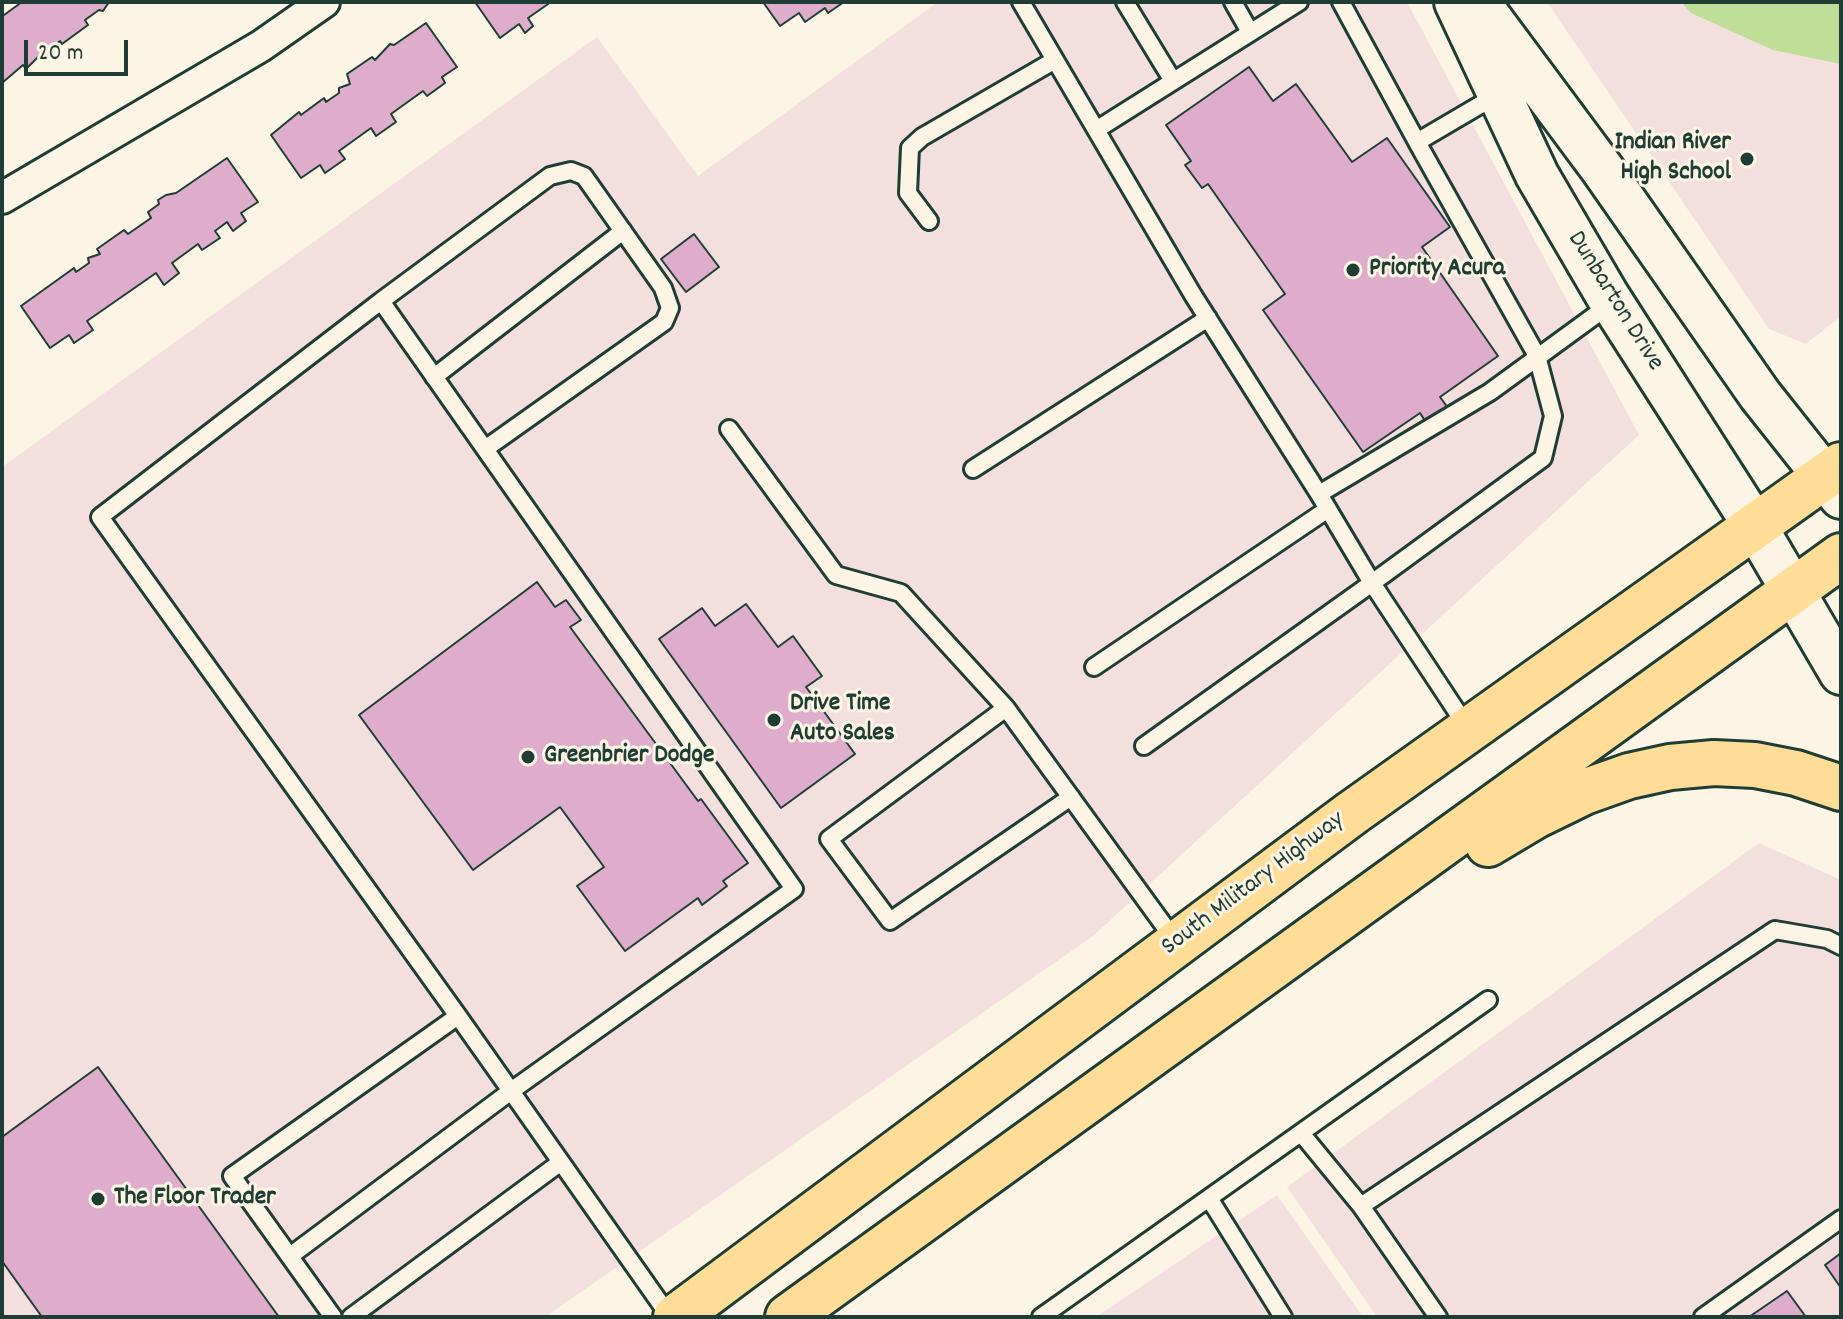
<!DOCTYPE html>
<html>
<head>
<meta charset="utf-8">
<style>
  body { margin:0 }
  #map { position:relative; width:1843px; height:1319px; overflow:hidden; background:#fcf5e5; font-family:Dekko,sans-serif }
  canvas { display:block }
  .frame { position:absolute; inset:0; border:4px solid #1f3d34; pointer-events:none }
  .scale { position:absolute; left:24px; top:40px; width:104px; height:36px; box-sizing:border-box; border:4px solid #1f3d34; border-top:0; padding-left:10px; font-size:24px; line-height:28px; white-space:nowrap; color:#1f3d34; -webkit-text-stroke:6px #fcf5e5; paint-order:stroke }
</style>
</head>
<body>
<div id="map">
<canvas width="1843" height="1319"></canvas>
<div class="frame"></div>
<div class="scale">20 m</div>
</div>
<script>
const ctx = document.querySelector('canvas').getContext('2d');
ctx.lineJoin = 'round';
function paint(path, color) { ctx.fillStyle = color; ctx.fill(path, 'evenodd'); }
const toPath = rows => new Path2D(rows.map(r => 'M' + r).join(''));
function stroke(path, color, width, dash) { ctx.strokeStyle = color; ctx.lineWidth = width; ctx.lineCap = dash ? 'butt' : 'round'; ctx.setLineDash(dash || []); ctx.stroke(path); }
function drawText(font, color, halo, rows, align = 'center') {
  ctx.font = font + ' Dekko,sans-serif'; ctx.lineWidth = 6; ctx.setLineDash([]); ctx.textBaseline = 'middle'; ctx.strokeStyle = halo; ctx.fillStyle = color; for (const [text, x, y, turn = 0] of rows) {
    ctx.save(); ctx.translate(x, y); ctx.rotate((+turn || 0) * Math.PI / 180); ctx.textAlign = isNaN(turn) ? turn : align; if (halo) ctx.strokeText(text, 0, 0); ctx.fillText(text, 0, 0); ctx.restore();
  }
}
paint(toPath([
  [938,2,1407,2,1639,435,1093,936,545,1317,2,1317,2,467,597,37,698,176],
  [1547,2,1841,2,1841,316,1806,344,1769,329],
  [1759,843,1841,880,1841,1317,1377,1317,1287,1187],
  [1277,1195,1363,1317,1096,1317]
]), '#f3dfde');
paint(toPath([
  [1681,2,1841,2,1841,64,1773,50,1691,13]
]), '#bfde97');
const building = toPath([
  [22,2,109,2,103,11,99,10,85,20,88,25,62,44,60,41,45,56,40,55,26,69,23,65,2,83,2,13,4,15,22,2],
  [475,2,551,2,528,18,533,26,525,33,519,24,500,38,475,2],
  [763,2,844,2,828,13,825,8,805,22,799,13,780,26,763,2],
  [426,23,457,67,442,77,445,83,427,96,423,91,391,114,396,122,376,136,371,128,339,151,345,159,325,173,320,165,301,178,271,135,299,112,301,115,324,98,326,102,339,93,339,88,350,84,347,74,372,57,375,60,390,44,394,45,426,23],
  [1249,67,1273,101,1296,84,1352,162,1387,138,1450,227,1422,247,1498,356,1440,397,1448,408,1427,424,1420,413,1363,452,1263,310,1285,294,1208,184,1202,188,1185,165,1191,161,1166,125,1249,67],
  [227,158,258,202,241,213,246,221,233,231,227,222,215,231,220,238,202,250,198,244,172,263,179,273,164,285,156,273,87,321,93,330,74,343,69,335,50,348,21,306,74,268,76,272,89,263,88,258,100,254,97,249,124,230,128,234,151,218,148,212,159,204,158,200,166,195,176,193,227,158],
  [694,234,719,267,686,292,661,259,694,234],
  [537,582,555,607,566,600,581,620,570,627,698,801,701,799,748,863,723,881,727,886,702,905,698,898,625,951,577,886,604,867,560,807,473,870,359,715,537,582],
  [746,604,778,647,793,636,822,676,806,687,855,754,781,808,659,639,702,608,715,626,746,604],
  [98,1067,279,1317,42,1317,2,1261,2,1137,98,1067],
  [1841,1253,1841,1288,1825,1265,1841,1253],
  [1787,1291,1806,1317,1749,1317,1787,1291]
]);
paint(building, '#dfadcc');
stroke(building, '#1f3d34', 2);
const lane = toPath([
  [1021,2,1193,295,1319,494,1490,392,1612,303],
  [1125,2,1173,81],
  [1233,2,1250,32],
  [1341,2,1417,142],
  [1096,130,1299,2],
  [929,221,908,193,910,148,922,137,1055,60],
  [381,301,550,176,571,171,584,176,663,288,670,308,664,322,485,449],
  [434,377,623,231],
  [729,429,836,575,901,593,1006,708,1176,942],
  [973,469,1208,318],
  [1094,667,1328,509],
  [1006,708,829,839,890,921,1071,797],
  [1467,727,1372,583,1543,458,1553,416,1537,356,1417,142,1497,95],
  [1144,746,1372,583,1319,494],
  [1301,1133,1361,1206,1438,1317],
  [1209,1198,1283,1317],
  [1361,1206,1775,930,1827,939,1841,946],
  [290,1256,511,1091,794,889,381,301,100,517,458,1016,511,1091,670,1317],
  [333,1317,232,1176,458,1016],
  [351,1317,561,1162],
  [1041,1317,1488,1000],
  [1703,1317,1841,1219]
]);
const street = toPath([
  [2,198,261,46,324,2]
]);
const secondary = toPath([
  [1456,2,1537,175,1607,295,1755,526,1841,673],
  [1478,2,1603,170,1760,395,1841,497]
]);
const primary = toPath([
  [1488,844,1535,816,1584,792,1629,776,1670,767,1714,763,1755,765,1796,773,1841,788],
  [676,1317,1352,813,1841,465],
  [788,1317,1841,556]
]);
stroke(lane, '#1f3d34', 22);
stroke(street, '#1f3d34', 36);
stroke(secondary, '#1f3d34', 48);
stroke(primary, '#1f3d34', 50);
stroke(lane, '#fcf5e5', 16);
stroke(street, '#fcf5e5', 30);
stroke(secondary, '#fcf5e5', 42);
stroke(primary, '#ffdd96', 44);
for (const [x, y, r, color] of [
  [1747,159,8,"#1f3d34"],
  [1353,270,8,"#1f3d34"],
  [774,720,8,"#1f3d34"],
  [528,757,8,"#1f3d34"],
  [98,1199,8,"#1f3d34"]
]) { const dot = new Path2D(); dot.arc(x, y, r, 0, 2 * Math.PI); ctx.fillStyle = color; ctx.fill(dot); stroke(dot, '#fcf5e5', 3); }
drawText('bold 26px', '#1f3d34', '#fcf5e5', [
  ["Indian River",1731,144,"right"],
  ["High School",1731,174,"right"],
  ["Priority Acura",1369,270],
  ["Drive Time",790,705],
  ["Auto Sales",790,735],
  ["Greenbrier Dodge",544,757],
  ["The Floor Trader",114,1199]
], 'left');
drawText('26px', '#1f3d34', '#fcf5e5', [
  ["Dunbarton Drive",1614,302,58],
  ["South Military Highway",1254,885,-37]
]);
</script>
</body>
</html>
